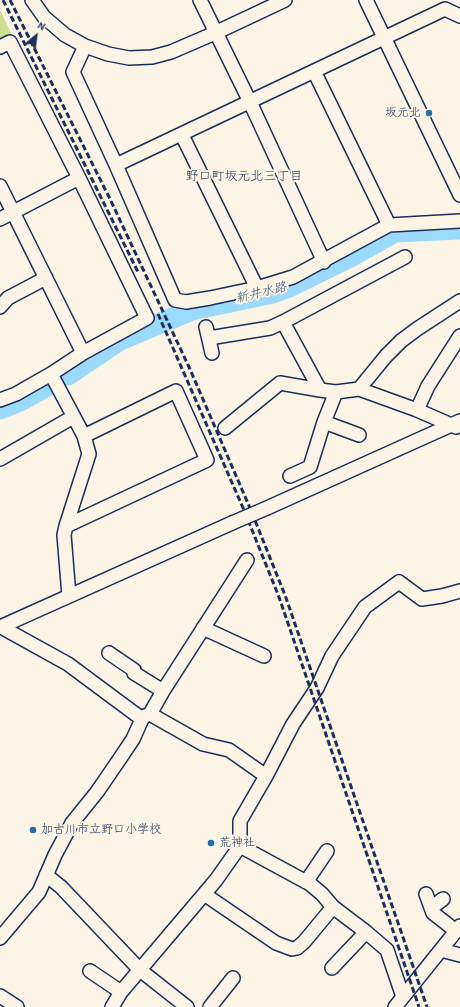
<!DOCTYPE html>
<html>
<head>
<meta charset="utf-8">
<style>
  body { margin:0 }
  #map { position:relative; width:460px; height:1007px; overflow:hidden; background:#fcf5e5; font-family:"Patrick Hand",sans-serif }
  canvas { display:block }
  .north { position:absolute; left:16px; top:16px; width:40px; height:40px; -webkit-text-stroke:3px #fcf5e5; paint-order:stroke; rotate:29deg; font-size:11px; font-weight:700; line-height:16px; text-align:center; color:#1b2f5e }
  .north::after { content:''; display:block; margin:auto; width:14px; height:18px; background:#1b2f5e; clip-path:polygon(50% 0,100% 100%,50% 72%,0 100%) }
</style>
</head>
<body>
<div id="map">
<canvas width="460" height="1007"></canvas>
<div class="north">N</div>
</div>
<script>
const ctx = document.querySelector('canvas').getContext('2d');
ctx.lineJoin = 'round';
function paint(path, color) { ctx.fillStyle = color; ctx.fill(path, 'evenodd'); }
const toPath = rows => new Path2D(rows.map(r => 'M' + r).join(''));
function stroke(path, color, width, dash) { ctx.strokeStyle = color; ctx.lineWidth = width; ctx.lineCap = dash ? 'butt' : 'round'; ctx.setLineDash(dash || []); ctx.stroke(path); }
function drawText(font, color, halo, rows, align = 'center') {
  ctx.font = font + ' "Patrick Hand","Klee One",sans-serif'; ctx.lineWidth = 4; ctx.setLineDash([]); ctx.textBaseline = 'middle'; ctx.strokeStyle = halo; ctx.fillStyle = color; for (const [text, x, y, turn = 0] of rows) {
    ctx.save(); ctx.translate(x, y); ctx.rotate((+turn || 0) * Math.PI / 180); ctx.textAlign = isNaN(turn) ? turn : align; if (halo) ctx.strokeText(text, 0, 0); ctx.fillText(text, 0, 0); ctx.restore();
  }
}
paint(toPath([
  [0,10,12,35,0,41]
]), '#cfdf92');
stroke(toPath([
  [68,375,120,340,192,310,273,293,289,287,350,257,395,232,459,229],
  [0,409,20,401,47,386]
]), '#9cdafd', 21);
const minor = toPath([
  [32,0,44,17,65,35,85,46,108,54,129,58,152,57,171,52,215,33,285,0],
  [200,0,250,102,324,262],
  [366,0,460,195],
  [85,46,73,72,116,165,175,300,186,302,210,298,257,288,293,277,389,225,460,221],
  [0,47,10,42,79,178,147,318,83,353,51,374,16,394,0,400],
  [314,71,389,225],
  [182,135,257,288],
  [116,165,445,9,460,16],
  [0,186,83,353],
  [0,219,79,178],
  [405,257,283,322,320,390,336,392,359,389,386,356,401,341,417,329,460,301],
  [0,307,8,298,46,278],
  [206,327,212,353],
  [209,338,270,328,283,322],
  [51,374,84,436,89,454,66,526,64,535,69,596],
  [359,389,417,410,456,427],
  [417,410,428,386,460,336],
  [324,422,359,435],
  [225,428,280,383,320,390],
  [0,459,73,417],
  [290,476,310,467,324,422,336,392],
  [267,508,460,421],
  [66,526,207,460,176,391,84,436],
  [0,627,232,523],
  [1,627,68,664,142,719],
  [203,628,264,656],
  [109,653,134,670,134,673,163,691],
  [150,714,203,744,229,750,266,776],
  [240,846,310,884,322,894,333,907,366,932,387,950,403,997],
  [46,875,61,887,140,970,187,1007],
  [306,882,327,851],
  [204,894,276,943,292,949,297,948,304,942,333,907],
  [426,894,433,913,456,931],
  [431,908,443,899],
  [0,938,39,892,55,855,72,823,97,792,121,757,133,739,142,719,145,716,150,714,163,691,247,560],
  [441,950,460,955],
  [332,968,366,932],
  [90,971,121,992],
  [0,996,17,1007],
  [112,1007,121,992,216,880,240,846,240,821,266,776,293,724,317,688,332,656,365,607,399,582,422,599,442,596,460,591],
  [210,1007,233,978],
  [395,1007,460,926]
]);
stroke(minor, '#1b2f5e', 16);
stroke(minor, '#fcf5e5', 13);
stroke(toPath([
  [3,0,138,272],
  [10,0,110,199,189,367,250,508,285,595,427,1007],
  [158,314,244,510,279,597,419,1007]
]), '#1b2f5e', 3, [6, 3]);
const minorBridge = toPath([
  [232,523,267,508]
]);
stroke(minorBridge, '#1b2f5e', 16, []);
stroke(minorBridge, '#fcf5e5', 13);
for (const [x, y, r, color] of [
  [429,113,4,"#1f6fb2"],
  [33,830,4,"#1f6fb2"],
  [211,843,4,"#1f6fb2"]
]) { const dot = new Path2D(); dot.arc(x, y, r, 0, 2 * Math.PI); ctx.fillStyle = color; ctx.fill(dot); stroke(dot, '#fcf5e5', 1.5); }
drawText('12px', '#1b2f5e', '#fcf5e5', [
  ["坂元北",421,113,"right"],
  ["加古川市立野口小学校",41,830],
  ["荒神社",219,843]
], 'left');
drawText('13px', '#1b2f5e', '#fcf5e5', [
  ["野口町坂元北三丁目",244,177]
]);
drawText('italic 13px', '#35517e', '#fcf5e5', [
  ["新井水路",261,293,-14]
]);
</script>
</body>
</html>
